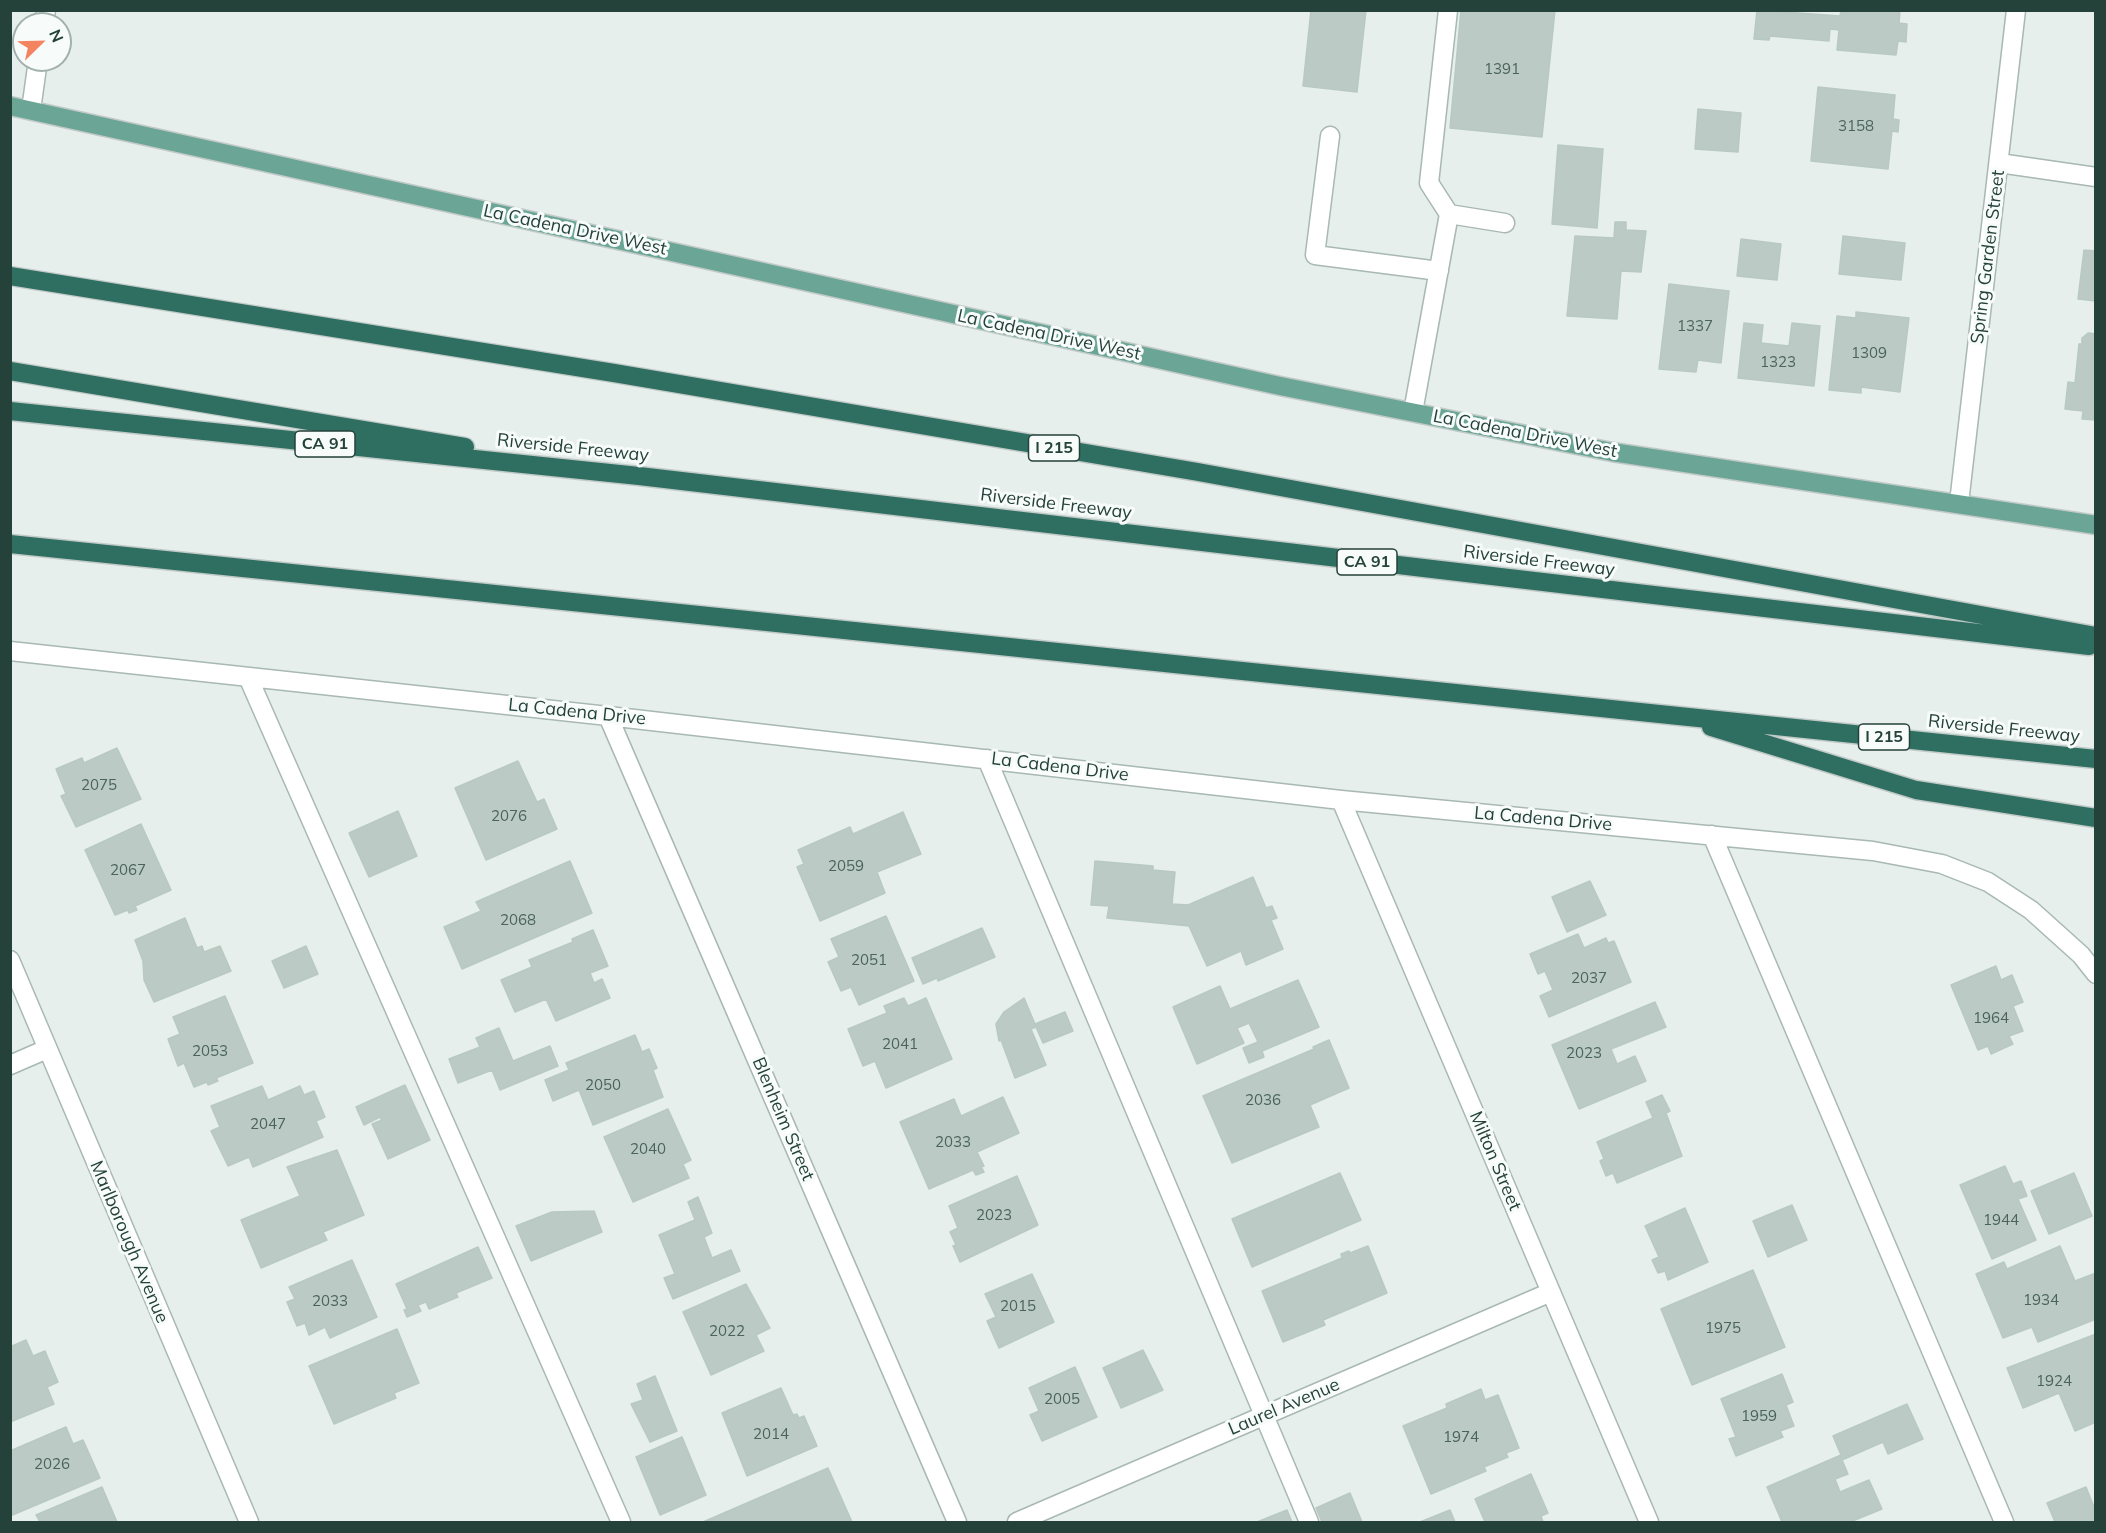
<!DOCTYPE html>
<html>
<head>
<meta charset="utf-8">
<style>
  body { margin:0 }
  #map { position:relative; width:2106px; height:1533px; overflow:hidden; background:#e6efeb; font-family:Mulish,sans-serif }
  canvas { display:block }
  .frame { position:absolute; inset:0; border:12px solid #24423a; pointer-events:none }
  .north { position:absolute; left:12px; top:12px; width:60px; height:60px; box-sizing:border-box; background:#f7fbf9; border:2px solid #a3b1ad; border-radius:50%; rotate:67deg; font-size:16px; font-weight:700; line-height:24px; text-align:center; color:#24423a }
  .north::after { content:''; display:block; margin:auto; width:21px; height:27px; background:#f4845f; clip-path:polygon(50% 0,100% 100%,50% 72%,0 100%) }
</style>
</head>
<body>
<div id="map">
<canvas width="2106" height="1533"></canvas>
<div class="frame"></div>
<div class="north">N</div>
</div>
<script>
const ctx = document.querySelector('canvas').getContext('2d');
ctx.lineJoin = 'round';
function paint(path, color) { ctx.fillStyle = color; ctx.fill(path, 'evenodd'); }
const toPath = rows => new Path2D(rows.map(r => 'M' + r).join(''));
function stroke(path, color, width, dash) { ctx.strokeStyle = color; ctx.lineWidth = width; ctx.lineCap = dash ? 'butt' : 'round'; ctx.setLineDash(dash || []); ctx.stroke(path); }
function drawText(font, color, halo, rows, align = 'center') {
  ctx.font = font + ' Mulish,sans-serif'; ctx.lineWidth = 6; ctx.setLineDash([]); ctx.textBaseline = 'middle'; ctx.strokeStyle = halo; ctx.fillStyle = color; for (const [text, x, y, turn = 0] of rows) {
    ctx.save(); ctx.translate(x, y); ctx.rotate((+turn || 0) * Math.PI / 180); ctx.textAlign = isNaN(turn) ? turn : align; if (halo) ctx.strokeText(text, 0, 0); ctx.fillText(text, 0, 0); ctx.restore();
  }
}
const building = toPath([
  [1311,10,1366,10,1357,92,1303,86,1311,10],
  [1461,10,1555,10,1542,137,1450,128,1461,10],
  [1757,10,1840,16,1841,10,1900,10,1899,23,1907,24,1906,42,1898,41,1896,55,1837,50,1839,30,1830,29,1829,41,1770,36,1769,40,1754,39,1757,10],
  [1818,87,1895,95,1893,119,1899,120,1898,132,1892,131,1888,169,1811,161,1818,87],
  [1698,109,1741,113,1738,152,1695,149,1698,109],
  [1558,145,1603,149,1597,228,1552,224,1558,145],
  [1615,222,1626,222,1626,230,1646,231,1641,272,1621,271,1617,319,1567,316,1575,236,1614,238,1615,222],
  [1843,236,1905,243,1901,280,1839,274,1843,236],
  [1741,239,1781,244,1777,280,1737,276,1741,239],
  [2084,250,2096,251,2096,301,2078,299,2084,250],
  [1669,284,1729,291,1721,363,1698,360,1696,372,1659,369,1669,284],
  [1856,312,1909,318,1900,392,1861,387,1861,393,1829,390,1837,316,1856,318,1856,312],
  [1744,323,1763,325,1761,343,1789,346,1792,323,1820,326,1814,386,1738,378,1744,323],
  [2088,333,2096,334,2096,420,2082,419,2083,411,2065,409,2068,382,2075,383,2079,344,2082,344,2082,338,2088,333],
  [117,748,141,799,76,827,61,796,66,794,56,769,82,758,84,763,117,748],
  [518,761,537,802,544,799,557,829,486,860,455,788,518,761],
  [398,811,417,856,369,877,349,833,398,811],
  [903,812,921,854,877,872,885,893,820,921,797,867,804,864,798,850,850,827,853,834,903,812],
  [141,824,171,890,135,906,137,910,129,913,128,910,115,915,85,850,141,824],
  [570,861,592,913,462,969,444,927,481,911,476,902,570,861],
  [1095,861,1153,866,1153,870,1175,872,1172,904,1188,905,1253,877,1266,908,1272,906,1277,918,1271,920,1283,949,1246,965,1241,951,1207,966,1189,926,1107,918,1109,906,1091,905,1095,861],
  [1590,881,1606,915,1567,932,1552,897,1590,881],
  [886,916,914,981,859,1005,851,987,841,991,828,962,839,957,831,939,886,916],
  [185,918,197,948,202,946,204,952,220,946,231,971,154,1002,144,980,143,961,135,940,185,918],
  [982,928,995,957,938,981,937,978,923,984,912,958,982,928],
  [593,930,608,966,590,973,594,983,602,979,610,998,556,1021,546,999,515,1012,501,980,532,967,529,960,573,942,572,939,593,930],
  [1578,934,1584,948,1606,938,1608,943,1614,941,1631,982,1549,1017,1540,996,1553,990,1545,971,1538,974,1530,954,1578,934],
  [306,946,318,974,284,988,272,961,306,946],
  [1996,966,2001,980,2012,975,2023,1002,2013,1006,2023,1031,2009,1036,2013,1044,1991,1054,1988,1046,1978,1050,1951,985,1996,966],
  [1298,980,1319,1027,1262,1051,1264,1057,1249,1063,1243,1048,1258,1042,1249,1023,1237,1028,1244,1043,1197,1064,1173,1007,1220,986,1230,1009,1298,980],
  [225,996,253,1063,216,1078,218,1081,208,1085,207,1082,194,1087,184,1063,178,1066,168,1039,180,1034,173,1017,225,996],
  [904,998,908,1006,926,998,952,1059,886,1088,875,1061,863,1066,848,1029,887,1013,884,1006,904,998],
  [1024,998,1035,1024,1065,1012,1073,1031,1043,1043,1036,1027,1031,1029,1046,1065,1015,1078,1001,1040,999,1041,996,1024,1004,1012,1024,998],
  [1655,1002,1666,1027,1611,1049,1617,1064,1635,1056,1646,1081,1579,1109,1552,1045,1655,1002],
  [499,1028,513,1061,550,1046,558,1066,500,1090,492,1070,458,1083,449,1059,480,1047,476,1038,499,1028],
  [635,1035,642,1052,649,1049,657,1068,653,1070,663,1097,593,1125,579,1090,553,1101,545,1080,569,1070,566,1063,635,1035],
  [1329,1040,1349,1088,1310,1105,1319,1127,1232,1163,1203,1096,1314,1049,1313,1047,1329,1040],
  [405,1085,430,1140,388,1159,372,1124,382,1120,380,1117,364,1125,356,1107,405,1085],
  [262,1086,268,1100,300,1086,304,1095,314,1091,325,1117,316,1121,323,1137,253,1167,249,1157,228,1166,211,1131,220,1127,211,1106,262,1086],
  [1662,1095,1670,1111,1666,1113,1682,1156,1617,1183,1613,1173,1606,1176,1600,1161,1604,1159,1597,1142,1653,1118,1646,1102,1662,1095],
  [1003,1097,1019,1133,977,1152,984,1166,981,1167,984,1172,976,1175,973,1170,929,1189,900,1122,954,1099,961,1116,1003,1097],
  [668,1109,691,1160,683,1164,689,1178,633,1202,604,1137,668,1109],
  [337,1150,364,1215,323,1232,327,1240,261,1268,241,1220,300,1196,287,1167,337,1150],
  [2005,1166,2013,1184,2021,1181,2027,1196,2018,1199,2036,1240,1992,1259,1960,1185,2005,1166],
  [1340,1173,1361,1220,1252,1267,1232,1219,1340,1173],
  [2074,1173,2092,1216,2049,1234,2031,1191,2074,1173],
  [1017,1176,1038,1225,960,1262,953,1246,956,1245,950,1232,958,1228,949,1206,1017,1176],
  [698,1197,712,1233,704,1237,712,1258,731,1250,740,1271,673,1299,664,1278,675,1274,659,1235,695,1220,688,1202,698,1197],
  [1792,1205,1807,1240,1768,1257,1753,1221,1792,1205],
  [1685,1208,1708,1262,1668,1280,1665,1271,1658,1273,1652,1260,1659,1257,1645,1226,1685,1208],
  [594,1211,602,1232,531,1261,516,1226,552,1212,594,1211],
  [1368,1246,1387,1293,1323,1320,1325,1325,1283,1342,1262,1291,1342,1258,1341,1254,1349,1251,1350,1253,1368,1246],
  [2060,1246,2075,1281,2096,1273,2096,1319,2038,1342,2032,1327,2003,1338,1976,1274,2004,1262,2007,1269,2060,1246],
  [478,1247,492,1278,456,1293,458,1297,429,1309,426,1302,418,1305,421,1311,407,1317,404,1310,407,1309,396,1284,478,1247],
  [352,1260,377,1317,330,1338,325,1327,309,1335,305,1323,297,1326,287,1302,295,1299,289,1287,352,1260],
  [1753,1270,1785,1347,1692,1385,1661,1309,1753,1270],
  [1032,1274,1054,1322,999,1348,987,1321,996,1317,985,1294,1032,1274],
  [746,1284,770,1328,756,1335,764,1351,711,1375,683,1312,746,1284],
  [397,1329,419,1383,394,1393,396,1398,334,1424,309,1366,397,1329],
  [2096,1334,2096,1422,2075,1431,2059,1393,2023,1408,2007,1368,2096,1334],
  [26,1340,33,1356,45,1351,58,1382,47,1387,54,1404,10,1422,10,1347,26,1340],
  [1143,1350,1163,1390,1121,1408,1103,1368,1143,1350],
  [1075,1367,1097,1417,1042,1441,1030,1415,1039,1411,1029,1388,1075,1367],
  [1782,1374,1793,1402,1786,1405,1794,1426,1780,1431,1783,1437,1736,1456,1729,1439,1736,1437,1721,1399,1782,1374],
  [655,1376,677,1431,650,1442,631,1404,643,1400,637,1384,655,1376],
  [781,1388,793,1415,797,1414,799,1418,804,1416,817,1446,747,1476,722,1413,781,1388],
  [1481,1389,1485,1400,1498,1395,1519,1448,1506,1453,1508,1457,1484,1467,1486,1471,1431,1494,1403,1426,1447,1408,1446,1404,1481,1389],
  [1907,1404,1923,1439,1888,1454,1883,1442,1842,1460,1848,1474,1835,1479,1840,1492,1869,1480,1882,1509,1850,1522,1782,1522,1767,1487,1841,1455,1833,1436,1907,1404],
  [66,1427,73,1444,83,1440,100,1478,10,1516,10,1451,66,1427],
  [682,1437,706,1495,660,1515,636,1457,682,1437],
  [828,1468,852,1522,703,1522,828,1468],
  [1531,1474,1548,1513,1541,1516,1543,1522,1485,1522,1475,1499,1531,1474],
  [102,1487,117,1522,40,1522,36,1515,102,1487],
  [2086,1487,2096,1512,2096,1522,2055,1522,2047,1503,2086,1487],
  [1350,1493,1362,1522,1322,1522,1316,1508,1350,1493],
  [1287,1510,1292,1522,1257,1522,1287,1510],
  [1450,1510,1455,1522,1420,1522,1450,1510]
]);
paint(building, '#bbcac4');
stroke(building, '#b8c9c2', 1.5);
const minor = toPath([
  [1448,10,1429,183,1449,214],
  [44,24,46,10],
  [31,110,38,60],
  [1330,136,1315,255,1439,271],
  [1999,163,2096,177],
  [1413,412,1449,214,1505,223],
  [1959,503,2016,10],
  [10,651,608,716,1341,800,1873,851,1942,864,1988,882,2031,910,2081,955,2096,974],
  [248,677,621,1522],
  [608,716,957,1522],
  [987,759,1309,1522],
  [1341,800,1649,1522],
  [1712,835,2004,1522],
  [10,960,249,1522],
  [10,1065,47,1049],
  [1017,1522,1551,1292]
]);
const major = toPath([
  [10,106,1280,386,1612,452,2096,525]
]);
const highway = toPath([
  [10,276,614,373,1198,472,2096,636],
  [10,371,465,447],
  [10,411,639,476,2089,646],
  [10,544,2096,759],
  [1711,727,1916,790,2096,818]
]);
stroke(minor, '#a8b8b2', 21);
stroke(major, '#c2cac8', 21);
stroke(highway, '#c2cac8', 21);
stroke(minor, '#fff', 18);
stroke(major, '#6aa596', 18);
stroke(highway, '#2f6f62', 18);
drawText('15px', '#4a645c', null, [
  ["1391",1502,69],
  ["3158",1856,126],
  ["1337",1695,326],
  ["1309",1869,353],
  ["1323",1778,362],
  ["2075",99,785],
  ["2076",509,816],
  ["2059",846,866],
  ["2067",128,870],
  ["2068",518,920],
  ["2051",869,960],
  ["2037",1589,978],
  ["1964",1991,1018],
  ["2041",900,1044],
  ["2053",210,1051],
  ["2023",1584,1053],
  ["2050",603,1085],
  ["2036",1263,1100],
  ["2047",268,1124],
  ["2033",953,1142],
  ["2040",648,1149],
  ["2023",994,1215],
  ["1944",2001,1220],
  ["1934",2041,1300],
  ["2033",330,1301],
  ["2015",1018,1306],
  ["1975",1723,1328],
  ["2022",727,1331],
  ["1924",2054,1381],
  ["2005",1062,1399],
  ["1959",1759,1416],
  ["2014",771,1434],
  ["1974",1461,1437],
  ["2026",52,1464]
]);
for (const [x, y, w] of [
  [325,444,60],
  [1054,448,51],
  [1367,562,60],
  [1884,737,51]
]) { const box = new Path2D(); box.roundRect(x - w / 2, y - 13, w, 26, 4.5); ctx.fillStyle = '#f7fbf9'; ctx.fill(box); stroke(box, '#24423a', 1.5); }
drawText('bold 16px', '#24423a', null, [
  ["CA 91",325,444],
  ["I 215",1054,448],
  ["CA 91",1367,562],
  ["I 215",1884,737]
]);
drawText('18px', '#24423a', '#f7fbf9', [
  ["La Cadena Drive West",575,230,12],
  ["Spring Garden Street",1988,257,-83],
  ["La Cadena Drive West",1049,335,12],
  ["La Cadena Drive West",1525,434,11],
  ["Riverside Freeway",573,448,6],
  ["Riverside Freeway",1056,504,7],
  ["Riverside Freeway",1539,561,7],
  ["La Cadena Drive",577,712,6],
  ["Riverside Freeway",2004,729,6],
  ["La Cadena Drive",1060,767,7],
  ["La Cadena Drive",1543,819,5],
  ["Blenheim Street",783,1119,67],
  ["Milton Street",1495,1161,67],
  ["Marlborough Avenue",129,1242,67],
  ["Laurel Avenue",1284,1407,-23]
]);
</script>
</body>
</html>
